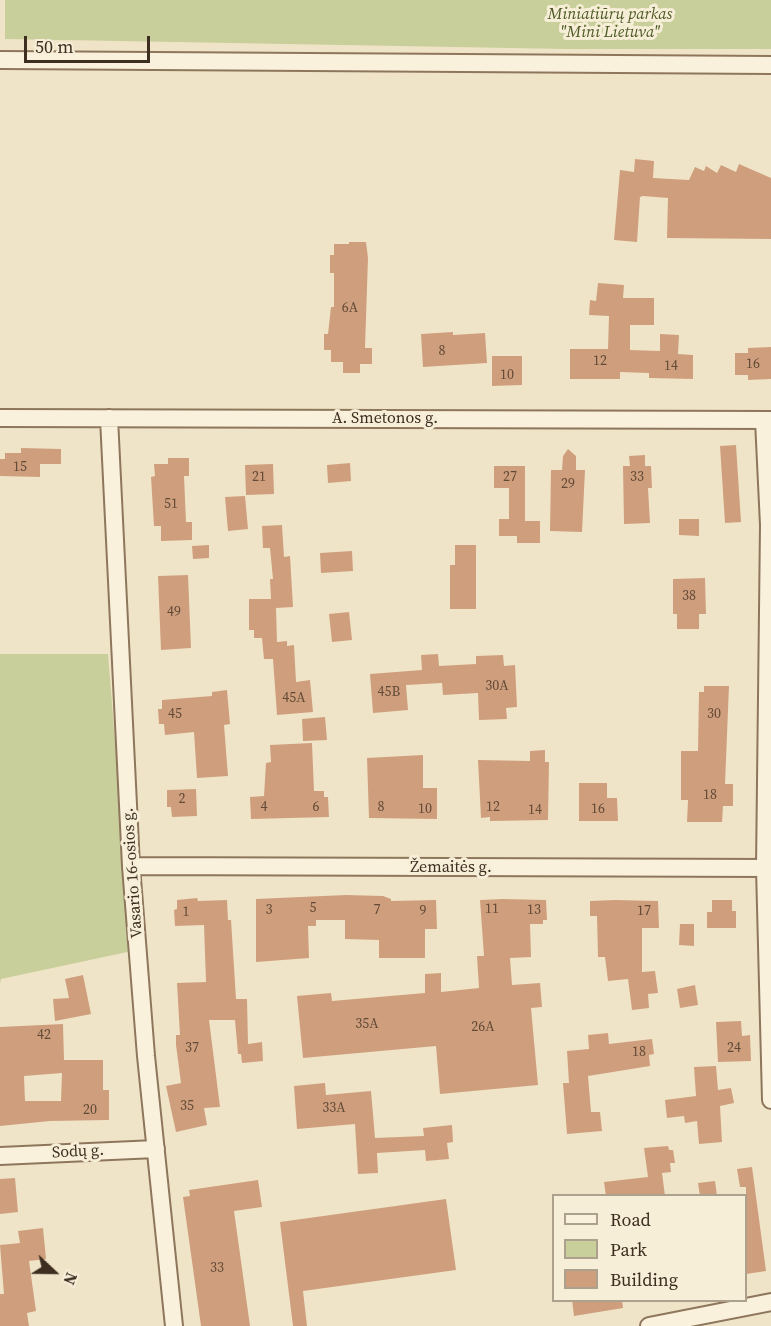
<!DOCTYPE html>
<html>
<head>
<meta charset="utf-8">
<style>
  body { margin:0 }
  #map { position:relative; width:771px; height:1326px; overflow:hidden; background:#f0e4c8; font-family:"Source Serif 4",serif }
  canvas { display:block }
  .legend { position:absolute; left:552px; top:1194px; width:195px; height:108px; box-sizing:border-box; background:#f7eed8; border:2px solid #ada18e; margin:0; padding:8px 10px; list-style:none; font-size:18px; color:#3d2e20 }
  .legend li { display:flex; align-items:center; gap:12px; height:30px }
  .legend b { width:30px; border:2px solid #ada18e }
  .north { position:absolute; left:24px; top:1242px; width:60px; height:60px; -webkit-text-stroke:4px #f7eed8; paint-order:stroke; rotate:112deg; font-size:16px; font-weight:700; line-height:24px; text-align:center; color:#3d2e20 }
  .north::after { content:''; display:block; margin:auto; width:21px; height:27px; background:#3d2e20; clip-path:polygon(50% 0,100% 100%,50% 72%,0 100%) }
  .scale { position:absolute; left:24px; top:36px; width:126px; height:27px; box-sizing:border-box; border:3px solid #3d2e20; border-top:0; padding-left:8px; font-size:18px; line-height:21px; white-space:nowrap; color:#3d2e20; -webkit-text-stroke:4px #f7eed8; paint-order:stroke }
</style>
</head>
<body>
<div id="map">
<canvas width="771" height="1326"></canvas>
<ul class="legend">
<li><b style="height:8px;background:#faf1dc"></b>Road</li>
<li><b style="height:16px;background:#c9cf9b"></b>Park</li>
<li><b style="height:16px;background:#cf9f7d"></b>Building</li>
</ul>
<div class="north">N</div>
<div class="scale">50 m</div>
</div>
<script>
const ctx = document.querySelector('canvas').getContext('2d');
ctx.lineJoin = 'round';
function paint(path, color) { ctx.fillStyle = color; ctx.fill(path, 'evenodd'); }
const toPath = rows => new Path2D(rows.map(r => 'M' + r).join(''));
function stroke(path, color, width, dash) { ctx.strokeStyle = color; ctx.lineWidth = width; ctx.lineCap = dash ? 'butt' : 'round'; ctx.setLineDash(dash || []); ctx.stroke(path); }
function drawText(font, color, halo, rows, align = 'center') {
  ctx.font = font + ' "Source Serif 4",serif'; ctx.lineWidth = 6; ctx.setLineDash([]); ctx.textBaseline = 'middle'; ctx.strokeStyle = halo; ctx.fillStyle = color; for (const [text, x, y, turn = 0] of rows) {
    ctx.save(); ctx.translate(x, y); ctx.rotate((+turn || 0) * Math.PI / 180); ctx.textAlign = isNaN(turn) ? turn : align; if (halo) ctx.strokeText(text, 0, 0); ctx.fillText(text, 0, 0); ctx.restore();
  }
}
paint(toPath([
  [5,0,771,0,771,49,566,49,5,39],
  [0,654,108,654,132,951,1,979,0,984]
]), '#c9cf9b');
paint(toPath([
  [635,159,654,161,653,178,689,180,695,167,704,171,706,166,717,173,721,165,736,172,739,164,771,178,771,239,667,238,668,198,643,196,640,197,637,242,614,240,620,170,634,172],
  [349,242,366,242,368,258,365,348,372,348,372,364,360,364,360,373,343,373,343,362,331,362,331,350,324,350,324,334,328,334,331,307,334,307,334,273,330,273,330,255,334,255,334,244,349,244],
  [598,283,624,285,623,298,654,298,654,325,630,325,630,350,660,351,660,334,679,335,678,354,693,355,693,379,649,378,649,373,620,372,620,379,570,379,570,349,608,349,609,316,589,315,590,300,596,301],
  [453,332,453,335,485,333,487,363,423,367,421,334],
  [771,347,771,379,748,380,748,375,735,375,735,353,748,353,748,348],
  [492,356,522,356,522,385,492,386],
  [736,445,741,522,725,523,720,446],
  [21,448,61,449,61,464,40,464,40,477,0,476,0,459,5,459,5,453,21,453],
  [568,449,576,456,576,470,585,470,582,532,550,531,551,470,562,470,563,456],
  [645,455,645,466,651,466,652,488,648,488,650,523,624,524,623,466,630,466,629,456],
  [168,458,189,458,189,476,184,476,186,522,192,522,192,540,161,541,161,526,154,526,151,477,155,476,154,464,168,464],
  [350,463,351,481,328,483,327,465],
  [273,464,274,494,246,495,245,465],
  [494,466,525,466,525,521,540,521,540,543,517,543,517,536,499,536,499,519,509,519,509,488,494,488],
  [245,496,248,529,228,531,225,497],
  [679,519,699,519,699,536,679,535],
  [282,525,284,557,290,556,293,607,276,608,277,642,287,641,287,646,294,645,296,682,310,680,313,712,277,715,273,659,264,659,262,638,254,638,254,630,249,630,249,599,271,599,270,579,273,579,270,548,263,548,262,526],
  [209,545,209,558,193,559,192,546],
  [455,545,476,545,476,609,450,609,450,565,455,565],
  [352,551,353,571,321,573,320,553],
  [188,575,191,648,161,650,158,576],
  [705,578,706,614,699,614,699,629,677,629,677,614,673,614,673,579],
  [349,612,352,640,332,642,329,614],
  [438,654,439,666,476,664,476,656,503,655,504,666,515,665,517,707,506,708,507,719,479,720,478,693,443,695,442,683,406,685,408,710,373,713,370,674,422,670,421,655],
  [704,686,729,686,725,784,733,784,733,806,723,806,722,822,687,822,688,800,681,800,681,751,698,751,699,692,704,692],
  [227,690,230,724,224,725,228,776,197,778,194,732,165,735,164,724,159,724,158,709,162,709,162,700,212,696,212,692],
  [325,717,327,740,303,741,302,719],
  [312,743,314,791,324,791,324,797,328,797,329,817,251,819,250,797,264,796,266,763,271,762,270,745],
  [545,750,545,762,549,762,548,820,490,821,490,817,481,818,478,760,530,761,530,751],
  [423,755,423,788,437,788,437,819,369,818,367,758],
  [579,783,607,783,607,798,617,798,618,821,579,821],
  [196,789,197,816,172,817,171,807,167,807,167,790],
  [346,895,383,896,391,899,391,901,436,900,437,929,425,929,425,958,379,958,379,940,345,939,345,920,316,920,316,926,308,926,309,958,256,962,256,899],
  [197,898,198,901,227,900,228,920,231,920,236,999,247,999,248,1044,262,1042,263,1061,242,1063,241,1054,238,1054,235,1020,209,1020,220,1107,204,1108,207,1125,176,1132,166,1086,181,1083,176,1045,176,1035,180,1035,177,983,206,982,204,925,175,926,174,910,177,909,177,900],
  [503,899,546,900,547,920,543,920,543,924,530,924,531,957,510,958,512,985,540,983,542,1007,531,1008,538,1085,440,1094,436,1046,303,1058,297,996,331,993,332,1001,425,993,425,974,441,973,441,992,479,988,477,956,484,956,480,900],
  [615,900,658,901,659,928,642,928,642,972,655,971,658,993,648,994,649,1008,632,1010,628,979,608,981,605,957,598,957,597,916,590,916,590,901],
  [712,900,732,900,732,911,736,911,736,928,707,928,707,912,712,912],
  [680,924,694,924,694,946,679,945],
  [83,975,91,1014,55,1021,53,999,69,998,65,979],
  [695,985,698,1005,680,1008,677,989],
  [741,1021,742,1036,750,1035,751,1061,718,1062,716,1022],
  [63,1024,64,1060,103,1060,103,1090,109,1090,109,1120,50,1121,0,1126,0,1027],
  [62,1073,61,1101,25,1101,24,1076],
  [608,1033,609,1044,652,1039,654,1054,649,1055,650,1066,588,1076,591,1112,600,1112,602,1131,567,1134,563,1083,569,1083,567,1051,589,1049,588,1035],
  [716,1066,718,1090,731,1088,734,1103,720,1106,722,1142,699,1144,697,1121,685,1123,684,1116,667,1118,665,1100,696,1096,694,1067],
  [325,1083,326,1095,371,1091,375,1138,424,1136,423,1128,452,1125,453,1142,447,1143,449,1159,426,1161,425,1150,377,1153,378,1173,358,1174,355,1124,297,1129,294,1086],
  [668,1146,669,1150,673,1150,675,1163,670,1163,671,1172,662,1173,665,1196,606,1196,604,1182,648,1177,644,1148],
  [752,1167,766,1271,746,1274,746,1187,740,1187,737,1169],
  [15,1178,18,1212,0,1214,0,1179],
  [258,1180,262,1207,234,1211,250,1326,201,1326,183,1197,190,1196,189,1190],
  [715,1181,717,1196,700,1196,698,1183],
  [446,1199,456,1270,303,1291,307,1326,293,1326,280,1222],
  [43,1228,46,1259,29,1261,36,1311,27,1313,29,1326,0,1326,0,1294,4,1294,0,1245,20,1243,18,1231],
  [572,1300,622,1300,623,1308,574,1316]
]), '#cf9f7d');
const minor = toPath([
  [0,60,771,65],
  [0,418,771,420],
  [109,418,131,866,146,1056,174,1326],
  [764,420,769,525,765,868,771,1100],
  [131,866,771,868],
  [0,1156,156,1149],
  [649,1326,771,1302]
]);
stroke(minor, '#8d765c', 20);
stroke(minor, '#faf1dc', 16);
drawText('14px', '#624a37', null, [
  ["6A",350,308],
  ["8",442,351],
  ["12",600,361],
  ["16",753,364],
  ["14",671,366],
  ["10",507,375],
  ["15",20,467],
  ["21",259,477],
  ["27",510,477],
  ["33",637,477],
  ["29",568,484],
  ["51",171,504],
  ["38",689,596],
  ["49",174,612],
  ["30A",497,686],
  ["45B",389,692],
  ["45A",294,698],
  ["45",175,714],
  ["30",714,714],
  ["18",710,795],
  ["2",182,799],
  ["4",264,807],
  ["6",316,807],
  ["8",381,807],
  ["12",493,807],
  ["10",425,809],
  ["16",598,809],
  ["14",535,810],
  ["5",313,908],
  ["11",492,909],
  ["3",269,910],
  ["7",377,910],
  ["13",534,910],
  ["9",423,911],
  ["17",644,911],
  ["1",186,912],
  ["35A",367,1024],
  ["26A",483,1027],
  ["42",44,1035],
  ["37",192,1048],
  ["24",734,1048],
  ["18",639,1052],
  ["35",187,1106],
  ["33A",334,1108],
  ["20",90,1110],
  ["33",217,1268]
]);
drawText('italic 16px', '#4d5a26', '#f7eed8', [
  ["Miniatiūrų parkas",610,15],
  ["\"Mini Lietuva\"",610,33]
]);
drawText('16px', '#3d2e20', '#f7eed8', [
  ["A. Smetonos g.",385,419],
  ["Žemaitės g.",451,868],
  ["Vasario 16-osios g.",133,873,-94],
  ["Sodų g.",78,1152,-3]
]);
</script>
</body>
</html>
